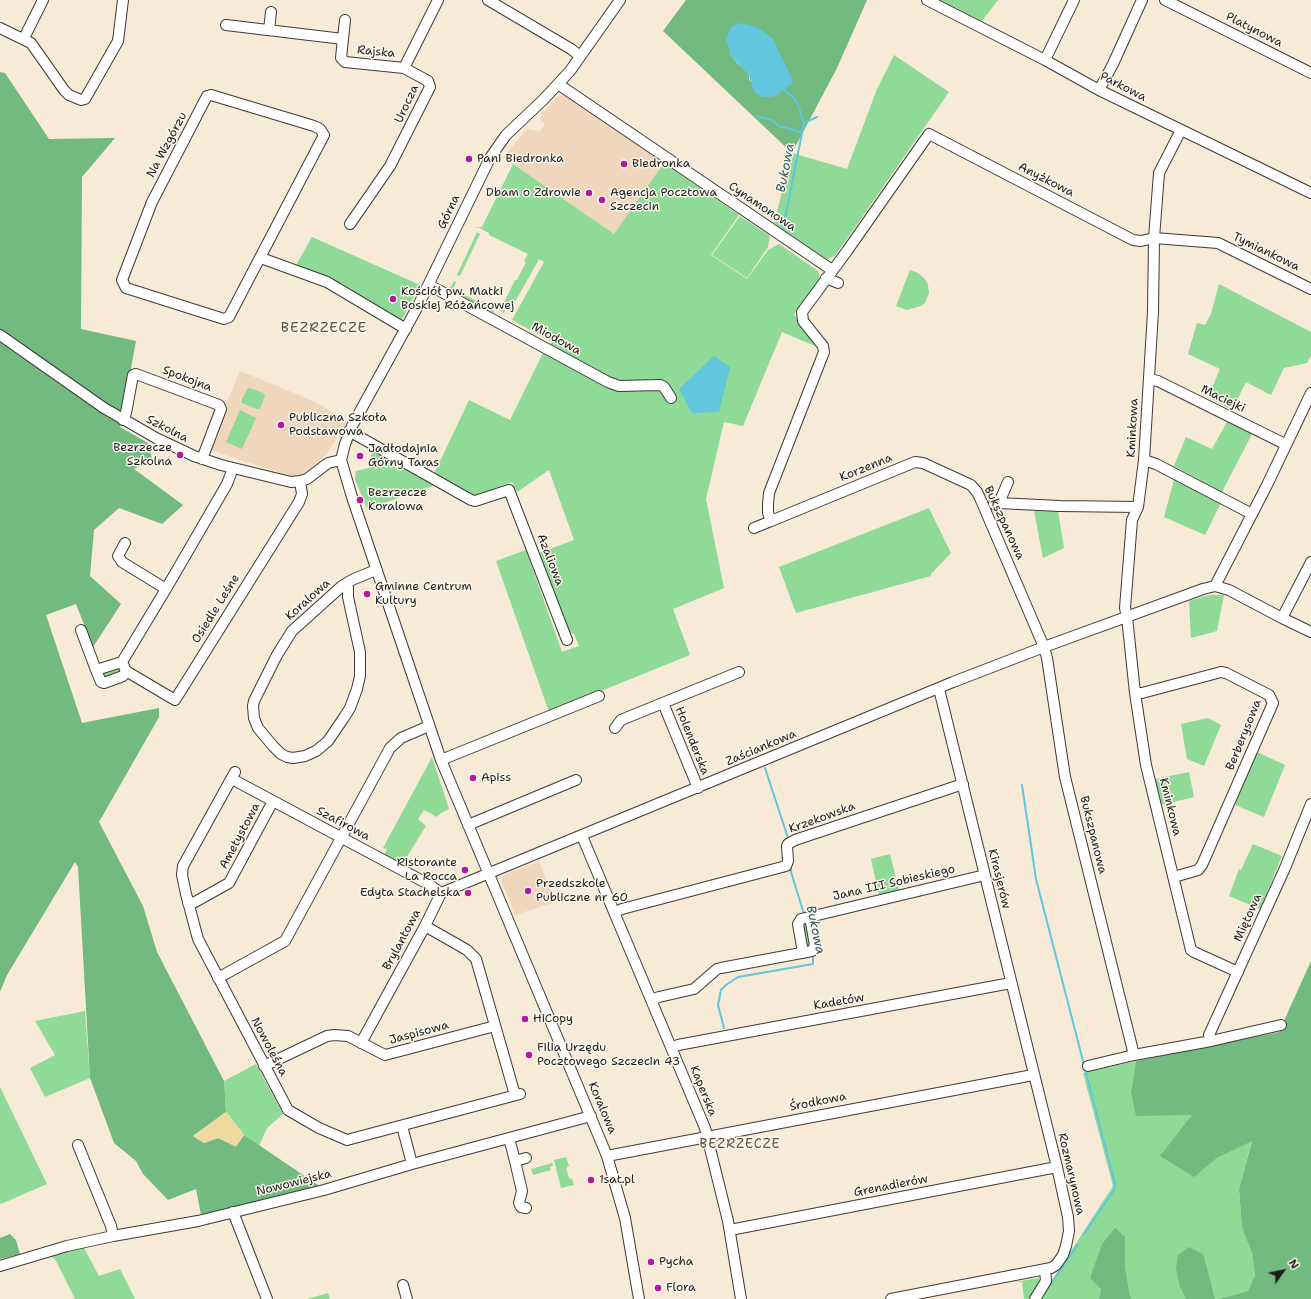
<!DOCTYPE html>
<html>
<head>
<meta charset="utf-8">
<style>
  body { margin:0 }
  #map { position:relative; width:1311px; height:1299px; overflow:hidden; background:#f7ead6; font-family:"Shantell Sans",sans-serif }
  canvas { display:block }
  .north { position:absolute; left:1263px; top:1251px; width:40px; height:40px; -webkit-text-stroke:3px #fbf7ec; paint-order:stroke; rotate:57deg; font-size:11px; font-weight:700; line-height:16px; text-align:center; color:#1c1c1c }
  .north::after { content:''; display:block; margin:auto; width:14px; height:18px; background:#1c1c1c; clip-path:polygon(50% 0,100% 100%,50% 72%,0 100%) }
</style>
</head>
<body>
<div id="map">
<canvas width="1311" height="1299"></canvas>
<div class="north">N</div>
</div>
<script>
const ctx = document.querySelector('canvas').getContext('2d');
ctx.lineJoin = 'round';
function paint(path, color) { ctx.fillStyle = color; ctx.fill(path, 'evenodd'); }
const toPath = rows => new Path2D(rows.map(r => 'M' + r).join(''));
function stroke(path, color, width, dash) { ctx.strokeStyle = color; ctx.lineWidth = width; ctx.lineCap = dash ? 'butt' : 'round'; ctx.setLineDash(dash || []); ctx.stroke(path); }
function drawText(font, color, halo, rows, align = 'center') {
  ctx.font = font + ' "Shantell Sans",sans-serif'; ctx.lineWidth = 3; ctx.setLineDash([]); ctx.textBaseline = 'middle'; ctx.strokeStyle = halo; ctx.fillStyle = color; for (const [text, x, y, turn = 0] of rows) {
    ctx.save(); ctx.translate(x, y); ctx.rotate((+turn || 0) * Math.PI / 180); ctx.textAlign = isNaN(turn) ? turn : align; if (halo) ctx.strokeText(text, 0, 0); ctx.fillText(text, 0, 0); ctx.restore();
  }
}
paint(toPath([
  [564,94,664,163,615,235,503,157,527,129,540,132,545,124,540,119,542,113,559,96],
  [240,371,299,395,320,405,347,421,326,455,309,471,296,476,290,476,207,449],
  [539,861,555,902,515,915,501,880,502,877,504,875]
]), '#efd6bc');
paint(toPath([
  [941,0,998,0,982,21],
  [894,55,949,92,835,256,826,259,774,223,792,153,847,169,877,89],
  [664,163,739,215,711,255,747,279,768,250,779,244,818,271,820,279,794,314,815,346,782,332,743,426,724,422,706,499,724,588,673,609,690,655,549,712,496,561,526,550,562,652,579,646,574,634,567,631,539,553,574,540,549,470,517,492,512,482,473,496,434,474,469,400,510,420,543,353,552,342,512,320,544,262,539,259,510,311,506,308,504,313,500,311,515,280,517,280,526,262,524,261,528,254,489,235,489,233,480,228,473,228,482,227,513,164,614,234],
  [740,216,770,236,768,247,747,278,712,255],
  [477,232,480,234,460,276,457,275],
  [312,237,420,285,401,321,343,284,296,265],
  [910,270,918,273,925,279,928,285,929,293,925,303,921,306,907,310,896,306],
  [454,281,456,283,453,289,481,303,482,301,484,302,483,305,494,311,494,313,445,288,451,287],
  [1219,284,1311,332,1311,355,1307,363,1284,368,1271,395,1246,382,1232,410,1208,397,1220,369,1188,354,1197,323,1205,325,1211,314],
  [248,388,250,388,263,393,265,395,260,409,257,409,242,403,242,399],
  [240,410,256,418,242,449,226,442],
  [1228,420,1253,432,1222,492,1174,466,1186,437,1212,449],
  [372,448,436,485,367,509,355,479,356,471,369,468],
  [1175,476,1222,501,1205,535,1164,517],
  [929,508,951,553,931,574,931,576,796,613,779,567],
  [1034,511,1058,511,1064,548,1043,558],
  [1209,595,1224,595,1217,631,1191,638,1189,601],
  [119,667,121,672,105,679,102,678,103,672],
  [1208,718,1221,725,1204,766,1187,759,1181,724],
  [1257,752,1285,765,1264,817,1235,805],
  [432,757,449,809,441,813,437,817,424,810,418,819,426,826,401,866,384,856,387,849,383,848],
  [1189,772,1194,797,1161,805,1155,779],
  [1253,844,1282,856,1260,909,1229,896,1239,869,1241,870],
  [890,854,899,890,879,895,871,859],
  [803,924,807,924,812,946,806,947,802,926],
  [85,1011,90,1078,45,1097,30,1068,55,1055,35,1021],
  [1136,1061,1131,1092,1193,1115,1194,1176,1217,1158,1252,1140,1239,1189,1242,1228,1252,1253,1255,1275,1248,1291,1219,1299,1215,1299,1211,1286,1180,1287,1186,1299,1132,1299,1130,1296,1125,1266,1125,1237,1101,1289,1099,1299,1040,1299,1113,1186,1083,1073],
  [256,1064,283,1114,267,1128,259,1146,244,1135,226,1112,224,1081],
  [0,1087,47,1184,1,1204,0,1203],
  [566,1157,569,1166,566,1168,569,1178,572,1179,574,1185,561,1188,554,1160],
  [552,1163,553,1166,550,1167,551,1170,533,1175,531,1169],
  [83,1246,99,1276,120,1269,135,1299,75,1299,55,1259,47,1255],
  [1039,1278,1040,1282,1031,1299,1024,1299,1022,1282,1015,1282],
  [328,1293,330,1299,307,1299]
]), '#8eda96');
paint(toPath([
  [686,0,867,0,837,68,792,153,663,31],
  [730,54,779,92,775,96,749,80,749,75,746,71,737,63],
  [0,72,5,73,49,139,115,138,82,177,81,329,136,341,120,427,148,443,152,459,134,469,183,505,162,524,119,508,94,530,90,576,121,604,93,647,76,604,46,615,82,723,159,708,159,717,99,822,143,906,157,952,224,1081,226,1112,193,1136,204,1143,218,1138,236,1146,244,1135,321,1187,201,1215,196,1189,168,1200,143,1174,136,1161,114,1143,90,1078,78,867,75,862,7,975,0,992],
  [1311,961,1311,1299,1219,1299,1248,1291,1255,1275,1252,1253,1242,1228,1239,1189,1252,1141,1217,1158,1194,1177,1160,1156,1192,1115,1136,1116,1131,1092,1136,1061,1279,1032],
  [1115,1228,1125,1237,1125,1266,1130,1296,1132,1299,1099,1299,1101,1289,1090,1278,1102,1244],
  [10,1234,16,1240,20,1254,0,1259,0,1238],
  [1189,1247,1203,1254,1215,1299,1186,1299,1180,1287,1176,1269,1178,1255]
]), '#72ba7f');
paint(toPath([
  [226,1112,244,1135,236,1147,218,1138,204,1143,193,1136]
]), '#eeda9e');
paint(toPath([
  [738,23,750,25,760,29,773,39,793,81,791,85,775,96,770,97,762,97,754,92,749,75,732,57,726,40,731,27],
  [714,356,730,367,719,412,692,413,679,389]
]), '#61c6de');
stroke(toPath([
  [784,90,794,98,798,105,804,123],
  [756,116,772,120,780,127,784,127,797,131,802,134],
  [783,229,804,123,817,117],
  [765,768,789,841],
  [1022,785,1036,879,1084,1065],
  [791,865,791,872,804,914],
  [724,1028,718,1005,721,990,726,985,738,977,813,964,813,954],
  [1084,1234,1114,1190,1115,1184,1085,1069],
  [1041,1298,1078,1244]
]), '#61c6de', 2);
const minor = toPath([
  [488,0,571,49,580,56],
  [620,0,570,71,543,100,506,135,490,158,418,306,352,426,345,444,341,460,352,497,441,760,607,1156,625,1218,639,1299],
  [927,0,1045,60,1099,90,1311,193],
  [1165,0,1311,73],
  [345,20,341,58,345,62,404,68],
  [226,25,343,39],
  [0,28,31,43,64,90,69,95,81,100,85,99,118,41,123,0],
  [269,30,271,12],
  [24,38,43,0],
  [1045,60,1074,0],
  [558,84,832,270],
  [1099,90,1113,64,1142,0],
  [211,95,314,126,320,129,324,135,229,317,224,319,126,288,122,280,152,202,207,96,211,95],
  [1181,130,1159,173,1154,238,1218,243,1311,289],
  [350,224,390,166,430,87,428,81,404,68,438,0],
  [261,258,327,282,406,329],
  [826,278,838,283],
  [429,285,608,382,619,386,660,385,664,387,671,398],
  [0,335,104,408,156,438,194,456,221,465,291,482,300,481,307,479,328,463,341,460],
  [1149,379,1158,381,1285,444],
  [123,420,126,413,133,375,136,374,219,405,221,409,202,459],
  [349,431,471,500,475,501,509,490,567,640],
  [1144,460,1156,464,1252,514],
  [998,503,1060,506,1138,507],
  [994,504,998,503,1002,496,1008,482],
  [754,528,771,521],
  [125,543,118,556,122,562,166,589],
  [1311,562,1282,618,1311,632],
  [346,584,348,587,348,597,360,652,360,676,357,689,350,708,343,719,328,741,321,747,316,751,305,756,293,758,287,757,281,754,273,746,258,728,254,718,253,706,254,701,277,655,292,631,342,586,350,581,354,579,376,570],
  [1215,586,1267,485,1311,393],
  [81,630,96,670],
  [122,662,126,671,123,676,104,683,101,682,96,670,122,662,166,589,227,484,233,468],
  [126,671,175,700,299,502,302,494,300,481],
  [1135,693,1142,693,1221,672,1226,673,1269,695,1273,703,1202,865,1198,870,1174,877],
  [663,703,698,788],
  [615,728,621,720,739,672],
  [441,760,599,696],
  [235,772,183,866,182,875,186,894,198,939,288,1110,319,1128,347,1140,520,1094],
  [232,779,430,885,441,893],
  [468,825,576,780],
  [582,836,705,1128,728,1221,741,1299],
  [188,903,195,902,229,883,273,801],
  [615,912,622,909,786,866,788,861,787,846,788,844,795,840,963,784],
  [425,926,467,950,476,959,515,1095],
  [803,953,798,924,801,919,985,875],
  [1238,972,1194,952,1191,950,1146,765,1135,693,1127,617,1125,608,1132,520,1138,507,1144,460,1153,312,1154,238,1141,241,1133,240,929,134,847,251,802,312,803,321,823,346,824,352,769,493,768,504,768,513,771,521,915,462,923,463,971,485,977,492,980,498,1044,647,1047,658,1065,777,1134,1055,1211,1041,1281,1025],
  [218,978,285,941,390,748,401,738,429,726],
  [651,1000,659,997,694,989,717,969,721,968,812,951,815,945,810,917],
  [1211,1041,1209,1035,1285,868,1311,804],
  [361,1043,425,926,441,893,953,682,1044,647,1203,589,1215,586,1229,590,1282,618],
  [672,1048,678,1045,1011,983],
  [264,1066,327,1036,334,1035,348,1036,385,1055,495,1026],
  [1088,1066,1134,1055],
  [402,1126,412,1164],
  [509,1138,515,1161,526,1158],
  [78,1145,111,1226,113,1236],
  [607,1156,1033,1075],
  [515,1161,522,1191,519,1203,521,1207,526,1208],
  [233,1212,267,1299],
  [730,1230,1057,1167],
  [0,1266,67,1246,113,1236,198,1221,324,1190,412,1164,591,1116],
  [403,1285,407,1299],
  [891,1299,1051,1268,1056,1265,1063,1255,1066,1246,1069,1231,1068,1217,1057,1167,939,689],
  [1035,1299,1046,1281,1045,1270]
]);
stroke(minor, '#3d3b38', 12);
stroke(minor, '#fff', 10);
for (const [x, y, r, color] of [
  [469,159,4,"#b5179e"],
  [624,164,4,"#b5179e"],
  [589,193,4,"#b5179e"],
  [602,200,4,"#b5179e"],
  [393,299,4,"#b5179e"],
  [281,425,4,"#b5179e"],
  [180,455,4,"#b5179e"],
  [360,456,4,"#b5179e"],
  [360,500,4,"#b5179e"],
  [367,594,4,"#b5179e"],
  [473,778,4,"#b5179e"],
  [465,870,4,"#b5179e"],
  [528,891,4,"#b5179e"],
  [468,893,4,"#b5179e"],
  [525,1019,4,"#b5179e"],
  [529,1055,4,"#b5179e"],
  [591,1180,4,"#b5179e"],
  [651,1262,4,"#b5179e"],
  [658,1288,4,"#b5179e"]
]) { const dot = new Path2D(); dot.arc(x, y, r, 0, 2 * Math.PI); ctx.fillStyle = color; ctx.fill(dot); stroke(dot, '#fbf7ec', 1.5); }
drawText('12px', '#1c1c1c', '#fbf7ec', [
  ["Platynowa",1254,30,27],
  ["Rajska",376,52,6],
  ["Parkowa",1123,87,27],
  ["Urocza",407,104,-65],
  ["Na Wzgórzu",167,145,-62],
  ["Anyżkowa",1046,180,27],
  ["Cynamonowa",762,207,34],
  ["Górna",449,212,-65],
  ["Tymiankowa",1266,252,26],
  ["Miodowa",556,339,29],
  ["Spokojna",187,379,21],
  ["Maciejki",1223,399,26],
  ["Kminkowa",1133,428,-87],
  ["Szkolna",167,429,27],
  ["Korzenna",866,468,-22],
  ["Bukszpanowa",1004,523,65],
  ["Azaliowa",550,560,69],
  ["Koralowa",308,600,-42],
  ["Osiedle Leśne",216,609,-58],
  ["Berberysowa",1244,735,-68],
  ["Holenderska",692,741,68],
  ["Zaściankowa",761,748,-23],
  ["Kminkowa",1170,807,76],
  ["Krzekowska",822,818,-20],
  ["Szafirowa",343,824,28],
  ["Bukszpanowa",1093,835,76],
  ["Ametystowa",240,836,-62],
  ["Kirasjerów",999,879,76],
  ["Jana III Sobieskiego",894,883,-13],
  ["Miętowa",1248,918,-66],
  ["Brylantowa",402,940,-62],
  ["Kadetów",839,1002,-10],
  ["Jaspisowa",419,1033,-15],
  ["Nowoleśna",269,1047,62],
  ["Kaperska",703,1091,68],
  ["Środkowa",818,1102,-11],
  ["Koralowa",602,1108,67],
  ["Rozmarynowa",1071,1174,77],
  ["Nowowiejska",294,1183,-14],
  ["Grenadierów",891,1186,-11]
]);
drawText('12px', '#1c1c1c', '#fbf7ec', [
  ["Pani Biedronka",477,159],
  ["Biedronka",632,164],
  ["Dbam o Zdrowie",581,193,"right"],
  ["Agencja Pocztowa",610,193],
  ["Szczecin",610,207],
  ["Kościół pw. Matki",401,292],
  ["Boskiej Różańcowej",401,306],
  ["Publiczna Szkoła",289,418],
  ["Podstawowa",289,432],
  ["Bezrzecze",172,448,"right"],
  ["Szkolna",172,462,"right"],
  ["Jadłodajnia",368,449],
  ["Górny Taras",368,463],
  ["Bezrzecze",368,493],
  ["Koralowa",368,507],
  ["Gminne Centrum",375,587],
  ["Kultury",375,601],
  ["Apiss",481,778],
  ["Ristorante",457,863,"right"],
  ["La Rocca",457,877,"right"],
  ["Przedszkole",536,884],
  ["Publiczne nr 60",536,898],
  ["Edyta Stachelska",460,893,"right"],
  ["HiCopy",533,1019],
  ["Filia Urzędu",537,1048],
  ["Pocztowego Szczecin 43",537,1062],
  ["1sat.pl",599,1180],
  ["Pycha",659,1262],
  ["Flora",666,1288]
], 'left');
drawText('italic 13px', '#345860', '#fbf7ec', [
  ["Bukowa",786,168,-79],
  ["Bukowa",815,930,78]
]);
ctx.letterSpacing = '1px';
drawText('13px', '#5c4f40', '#fbf7ec', [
  ["BEZRZECZE",740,1145]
]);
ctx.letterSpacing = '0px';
ctx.letterSpacing = '1px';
drawText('14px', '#5c4f40', '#fbf7ec', [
  ["BEZRZECZE",324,328]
]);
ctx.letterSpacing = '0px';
</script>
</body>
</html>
